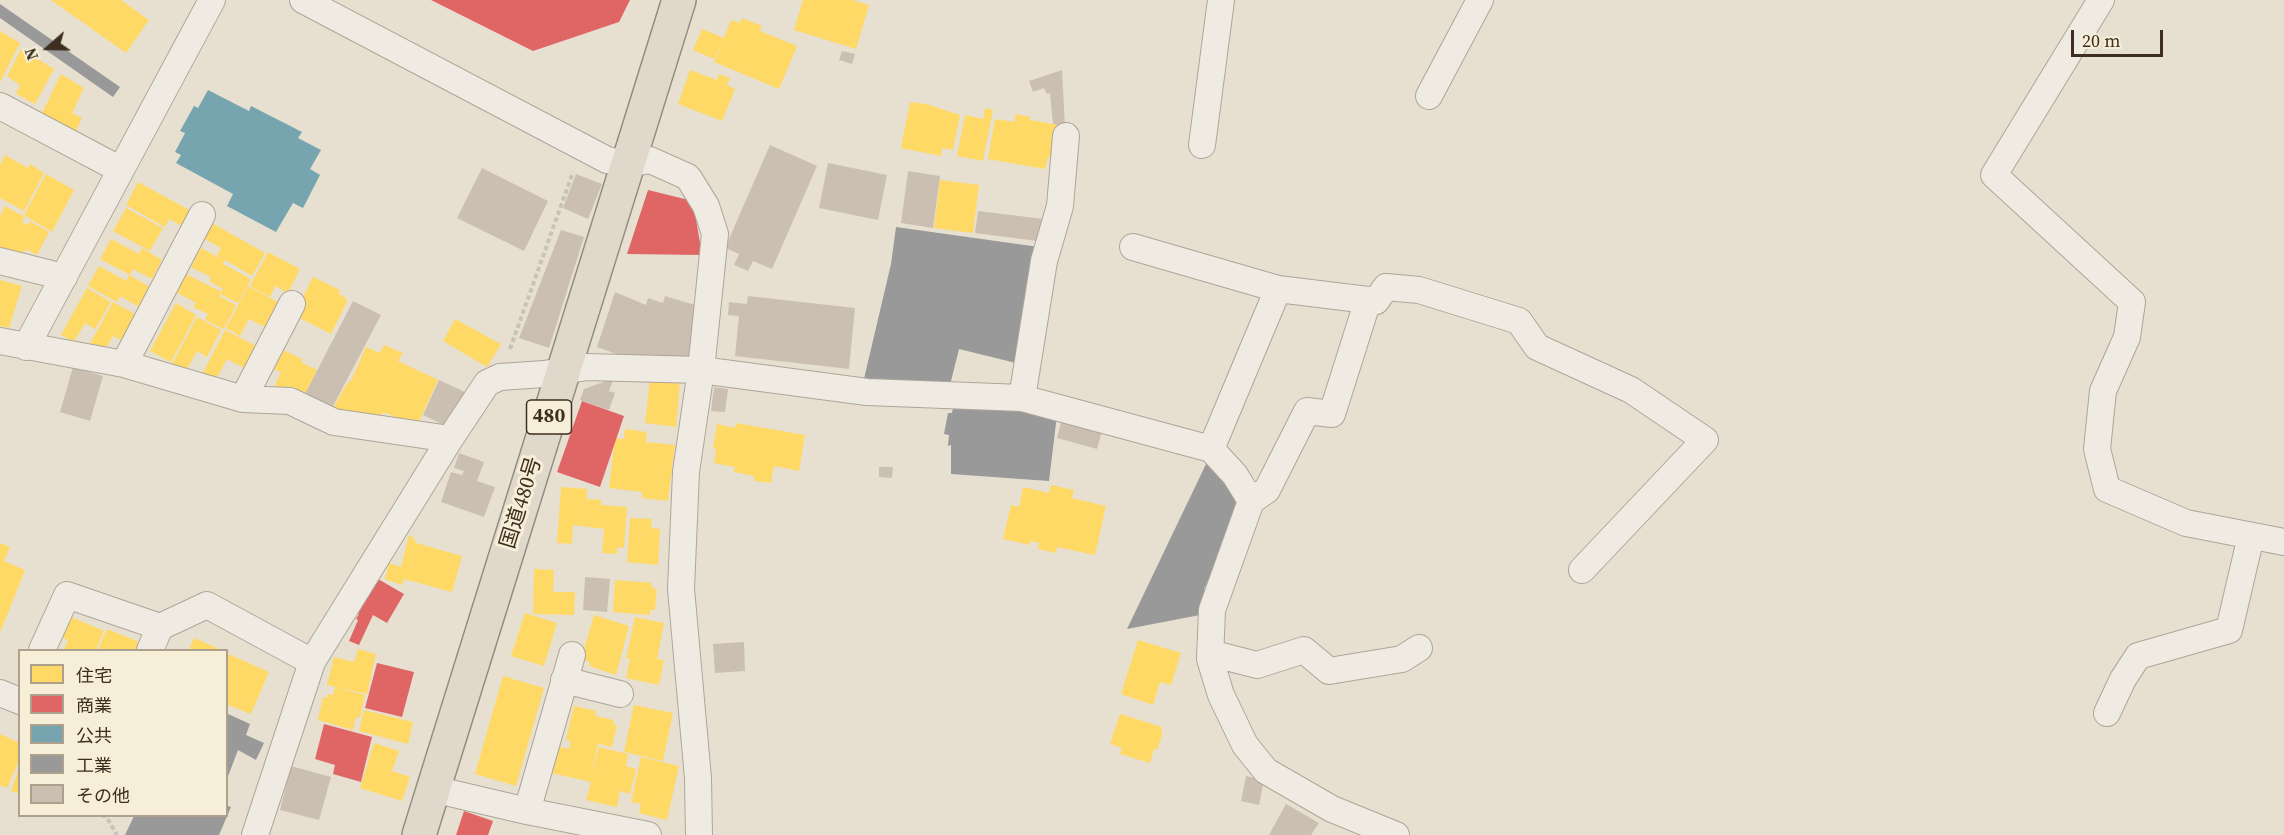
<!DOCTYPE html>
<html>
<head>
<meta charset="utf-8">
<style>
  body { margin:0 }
  #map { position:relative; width:2284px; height:835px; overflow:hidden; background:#e7e0d1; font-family:"Source Serif 4","Noto Sans JP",serif }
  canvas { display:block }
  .legend { position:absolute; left:18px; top:649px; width:210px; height:168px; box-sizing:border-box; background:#f7eed8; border:2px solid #ada18e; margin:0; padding:8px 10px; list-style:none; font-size:18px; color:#3d2e20 }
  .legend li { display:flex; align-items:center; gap:12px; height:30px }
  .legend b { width:30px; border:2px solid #ada18e }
  .north { position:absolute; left:18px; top:18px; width:60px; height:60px; -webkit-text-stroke:4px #f7eed8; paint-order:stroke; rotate:250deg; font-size:16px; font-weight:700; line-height:24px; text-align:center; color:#3d2e20 }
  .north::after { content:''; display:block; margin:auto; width:21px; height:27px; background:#3d2e20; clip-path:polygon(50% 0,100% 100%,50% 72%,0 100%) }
  .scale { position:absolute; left:2071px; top:30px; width:92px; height:27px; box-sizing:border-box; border:3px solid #3d2e20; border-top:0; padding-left:8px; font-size:18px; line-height:21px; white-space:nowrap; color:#3d2e20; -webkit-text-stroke:4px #f7eed8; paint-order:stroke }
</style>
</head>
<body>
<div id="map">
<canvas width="2284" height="835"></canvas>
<ul class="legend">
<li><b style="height:16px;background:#ffd966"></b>住宅</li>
<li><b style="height:16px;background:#e06666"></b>商業</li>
<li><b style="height:16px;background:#76a5af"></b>公共</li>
<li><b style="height:16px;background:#999"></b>工業</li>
<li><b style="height:16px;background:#cbbfb2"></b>その他</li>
</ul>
<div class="north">N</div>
<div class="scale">20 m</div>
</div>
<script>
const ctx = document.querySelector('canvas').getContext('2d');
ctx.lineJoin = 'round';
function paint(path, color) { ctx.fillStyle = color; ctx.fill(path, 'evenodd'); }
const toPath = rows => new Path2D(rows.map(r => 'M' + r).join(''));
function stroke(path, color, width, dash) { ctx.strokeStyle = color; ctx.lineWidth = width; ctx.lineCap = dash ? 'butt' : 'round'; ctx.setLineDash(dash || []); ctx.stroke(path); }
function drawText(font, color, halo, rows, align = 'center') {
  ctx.font = font + ' "Source Serif 4","Noto Sans JP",serif'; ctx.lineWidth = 6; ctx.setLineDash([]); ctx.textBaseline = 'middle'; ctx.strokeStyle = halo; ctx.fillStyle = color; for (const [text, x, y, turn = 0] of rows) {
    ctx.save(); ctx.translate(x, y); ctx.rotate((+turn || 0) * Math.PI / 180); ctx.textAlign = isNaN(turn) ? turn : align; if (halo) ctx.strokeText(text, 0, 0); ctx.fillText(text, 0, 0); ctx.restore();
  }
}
paint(toPath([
  [51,0,121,0,149,20,126,53],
  [803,0,852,0,869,5,856,49,794,30],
  [742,18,762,26,760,31,797,46,779,89,714,62,722,44,714,59,693,50,702,29,724,38,731,20,740,23],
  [0,31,20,43,0,82],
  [21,49,54,69,35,104,16,94,20,85,7,76],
  [690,70,717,80,719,74,730,78,727,85,735,89,722,121,678,104],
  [61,74,84,88,72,113,82,118,76,131,42,113],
  [910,102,926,104,960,115,953,150,942,148,941,156,901,148],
  [985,108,993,110,983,161,957,156,965,115,983,119],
  [1016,114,1030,117,1030,120,1065,126,1059,159,1048,157,1045,169,988,159,995,119,1014,122],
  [5,155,28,168,30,164,44,173,24,211,0,198,0,165],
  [46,174,74,190,52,232,24,215],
  [940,180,979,185,973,233,934,228],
  [138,182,193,212,184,227,169,219,165,227,126,205],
  [5,206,25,217,22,222,28,225,30,221,49,232,37,255,26,249,22,257,8,248,4,253,0,251,0,216],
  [126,208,163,228,150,251,113,231],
  [212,223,265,253,252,276,225,260,223,264,251,279,238,303,220,294,219,296,236,305,224,329,205,320,208,314,193,307,196,303,176,292,186,274,222,292,223,289,209,281,211,277,191,267,201,248,222,259,217,255,221,248,203,238],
  [111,239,139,254,142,248,162,260,152,279,133,269,130,275,100,259],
  [268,252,300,269,288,293,275,286,270,297,250,286],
  [99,266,126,281,129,275,150,287,139,307,120,296,117,302,88,286],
  [313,277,340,290,339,294,346,298,347,302,331,334,300,318,305,308,299,305],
  [0,280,22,286,9,328,0,326],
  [248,286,278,302,265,327,249,319,240,336,226,328],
  [87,288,111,302,95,329,85,323,74,342,61,335],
  [113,302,137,315,123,341,113,336,102,355,88,347],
  [176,303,196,315,171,362,150,351],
  [197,317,221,330,207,357,197,351,186,371,172,364],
  [455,319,501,344,487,367,443,341],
  [225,330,258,347,246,369,227,359,216,379,203,373],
  [384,345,403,353,398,361,438,380,417,426,383,412,381,420,332,410,346,385,352,379,366,347,380,353],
  [281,349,302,359,301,362,317,370,304,396,290,388,287,393,275,386,281,372,272,368],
  [650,380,680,383,676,427,645,423],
  [736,423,805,435,799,471,774,466,771,483,754,481,754,476,734,472,735,467,714,463,716,449,713,448,717,424,735,428],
  [625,429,647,432,646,442,675,445,668,501,642,498,642,492,609,488,615,438,624,439],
  [1051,485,1074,490,1072,498,1106,506,1095,555,1057,547,1056,553,1038,549,1039,543,1030,541,1030,545,1003,539,1011,505,1019,507,1023,487,1049,493],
  [561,487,587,489,585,524,587,499,601,500,601,505,627,507,624,548,617,547,617,554,602,553,604,529,573,525,572,544,557,543],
  [630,518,652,519,651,528,660,529,658,565,627,562],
  [409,535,413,537,416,543,462,556,452,592,404,579,402,585,385,579,389,563,401,567],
  [0,543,10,547,4,561,25,570,0,633],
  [534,569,554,570,553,592,575,592,574,615,533,614],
  [615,580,652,583,652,588,657,589,655,610,650,610,650,615,613,612],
  [525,613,557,623,544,666,511,656],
  [594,615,629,626,616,675,589,666,590,662,581,659],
  [69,616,104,631,96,650,64,650,68,640,60,637],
  [635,617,664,623,657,659,664,660,659,685,626,678,630,659,626,658],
  [107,629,142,643,143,650,98,650],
  [194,638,222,650,189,650],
  [1138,640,1181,653,1171,685,1160,682,1153,705,1121,694],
  [358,649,376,654,367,694,327,685,334,657,354,662],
  [226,653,269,672,251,714,226,704],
  [503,676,544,688,516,786,475,774],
  [335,687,365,695,360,718,356,717,353,730,318,720,323,697,327,698,328,694,333,695],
  [634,705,673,713,663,761,624,752],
  [574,706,596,711,595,716,614,720,613,724,617,725,612,747,598,744,592,775,599,747,628,754,626,766,636,769,630,794,620,791,617,807,586,800,591,782,551,773,557,746,569,749,571,741,566,740],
  [364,710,413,722,408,744,359,731],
  [1120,714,1162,727,1161,731,1163,732,1157,750,1154,749,1150,763,1120,754,1122,748,1110,744],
  [0,734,20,743,20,759,7,788,0,785],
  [374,743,399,751,392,771,410,777,402,801,360,788],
  [641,757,679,766,667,820,639,813,641,804,631,802],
  [19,768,20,768,20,794,11,791]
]), '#ffd966');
paint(toPath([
  [431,0,630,0,619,22,533,51],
  [648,190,693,201,702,255,627,254],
  [582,401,624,416,600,487,557,472],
  [378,579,404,594,387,623,373,615,359,645,349,641,358,620,356,619,359,614,353,612],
  [377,663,414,672,402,717,365,708],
  [324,724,372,737,361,782,333,774,335,765,315,759],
  [464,811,493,821,488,835,456,835]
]), '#e06666');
paint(toPath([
  [208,90,249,111,251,106,302,132,298,138,321,150,310,169,320,175,303,208,293,203,276,232,227,206,233,194,176,163,181,155,175,152,185,133,180,131,194,106,198,108]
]), '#76a5af');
paint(toPath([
  [0,4,120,87,113,97,0,18],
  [896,227,1039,247,1022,315,1030,316,1020,364,959,349,950,385,863,383,891,264],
  [954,402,1057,415,1049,481,951,474,951,445,948,446,949,435,944,434,948,413,952,413],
  [1207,462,1242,489,1243,506,1204,589,1210,592,1200,615,1127,629],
  [226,713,250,724,246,735,264,743,256,760,238,750,227,779],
  [226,805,231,807,219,835,125,835,134,816,226,816]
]), '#999');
paint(toPath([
  [842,51,855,54,852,64,839,60],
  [1062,70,1065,126,1053,124,1050,93,1047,94,1044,88,1033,92,1029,81],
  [770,145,817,166,772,269,753,261,748,271,734,265,739,254,725,248],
  [828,163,887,175,878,220,819,208],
  [482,168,548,201,524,251,457,218],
  [908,171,940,176,933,228,901,223],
  [576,174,602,184,588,219,563,208],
  [978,211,1052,220,1045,242,975,233],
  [561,230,584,237,549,348,519,338],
  [615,292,646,305,648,298,663,303,665,296,695,305,691,358,630,359,597,347],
  [748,296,855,308,849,369,735,356,739,316,728,315,729,302,747,304],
  [353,301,381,315,331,410,304,396],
  [73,367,103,376,90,421,60,412],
  [614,378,609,391,615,393,609,410,580,400,584,389],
  [439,380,465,392,448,427,423,415],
  [714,387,728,389,725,412,711,411],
  [1063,415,1103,427,1097,449,1057,438],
  [459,453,484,462,477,481,495,487,484,517,441,502,451,472,462,475,464,471,454,468],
  [879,467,893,467,892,478,879,477],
  [585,577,610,579,607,612,583,610],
  [744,642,745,671,715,673,713,644],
  [291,766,331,777,319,820,280,810],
  [1246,776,1264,780,1259,805,1241,801],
  [1286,804,1319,823,1311,835,1269,835]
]), '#cbbfb2');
const minor = toPath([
  [303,0,607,160,628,164,650,160,688,177,706,206,715,234,701,370,686,472,681,589,698,778,699,835],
  [2101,0,1994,175,2132,302,2127,337,2103,391,2097,449,2107,489,2186,523,2284,542],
  [1429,96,1480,0],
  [0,106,121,170],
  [1202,145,1221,0],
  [1133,247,1278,289,1376,301,1386,287,1419,290,1519,321,1537,347,1631,390,1705,440,1582,570],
  [0,261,64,277],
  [1368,300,1332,414,1307,411,1267,490,1251,501,1212,610,1210,659,1221,695,1245,745,1266,771,1332,809,1396,835],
  [0,341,124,364,243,399,290,401,334,422,450,439],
  [26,347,212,0],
  [124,364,202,215],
  [1022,398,1044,261,1060,206,1066,136],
  [243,399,292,304],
  [1211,449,1278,289],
  [42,650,67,595,160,627,207,605,312,662],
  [150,650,160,627],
  [1210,653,1257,665,1304,650,1329,671,1402,659,1419,648],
  [564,680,620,694],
  [0,693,20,701],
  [2107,713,2123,679,2138,656,2229,630,2251,536],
  [433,789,527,811,648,835],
  [527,811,572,655],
  [255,835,312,662,450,439,487,383,500,377,544,374,587,367,701,370,867,392,1022,398,1211,449,1235,475,1251,501]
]);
const trunk = toPath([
  [419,835,679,0]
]);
stroke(minor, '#ada599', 28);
stroke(trunk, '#928b80', 36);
stroke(toPath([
  [510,349,573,172],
  [102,816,106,816,117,835]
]), '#c8c2b9', 4, [4.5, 3]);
stroke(minor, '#efebe3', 26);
stroke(trunk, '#e0d9cb', 33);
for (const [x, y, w] of [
  [549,417,45]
]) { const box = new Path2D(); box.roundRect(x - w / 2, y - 17, w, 34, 4.5); ctx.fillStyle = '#f7eed8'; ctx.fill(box); stroke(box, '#3d2e20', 1.5); }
drawText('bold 20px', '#3d2e20', null, [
  ["480",549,417]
]);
drawText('21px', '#3d2e20', '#f7eed8', [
  ["国道480号",522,503,-73]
]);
</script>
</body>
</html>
